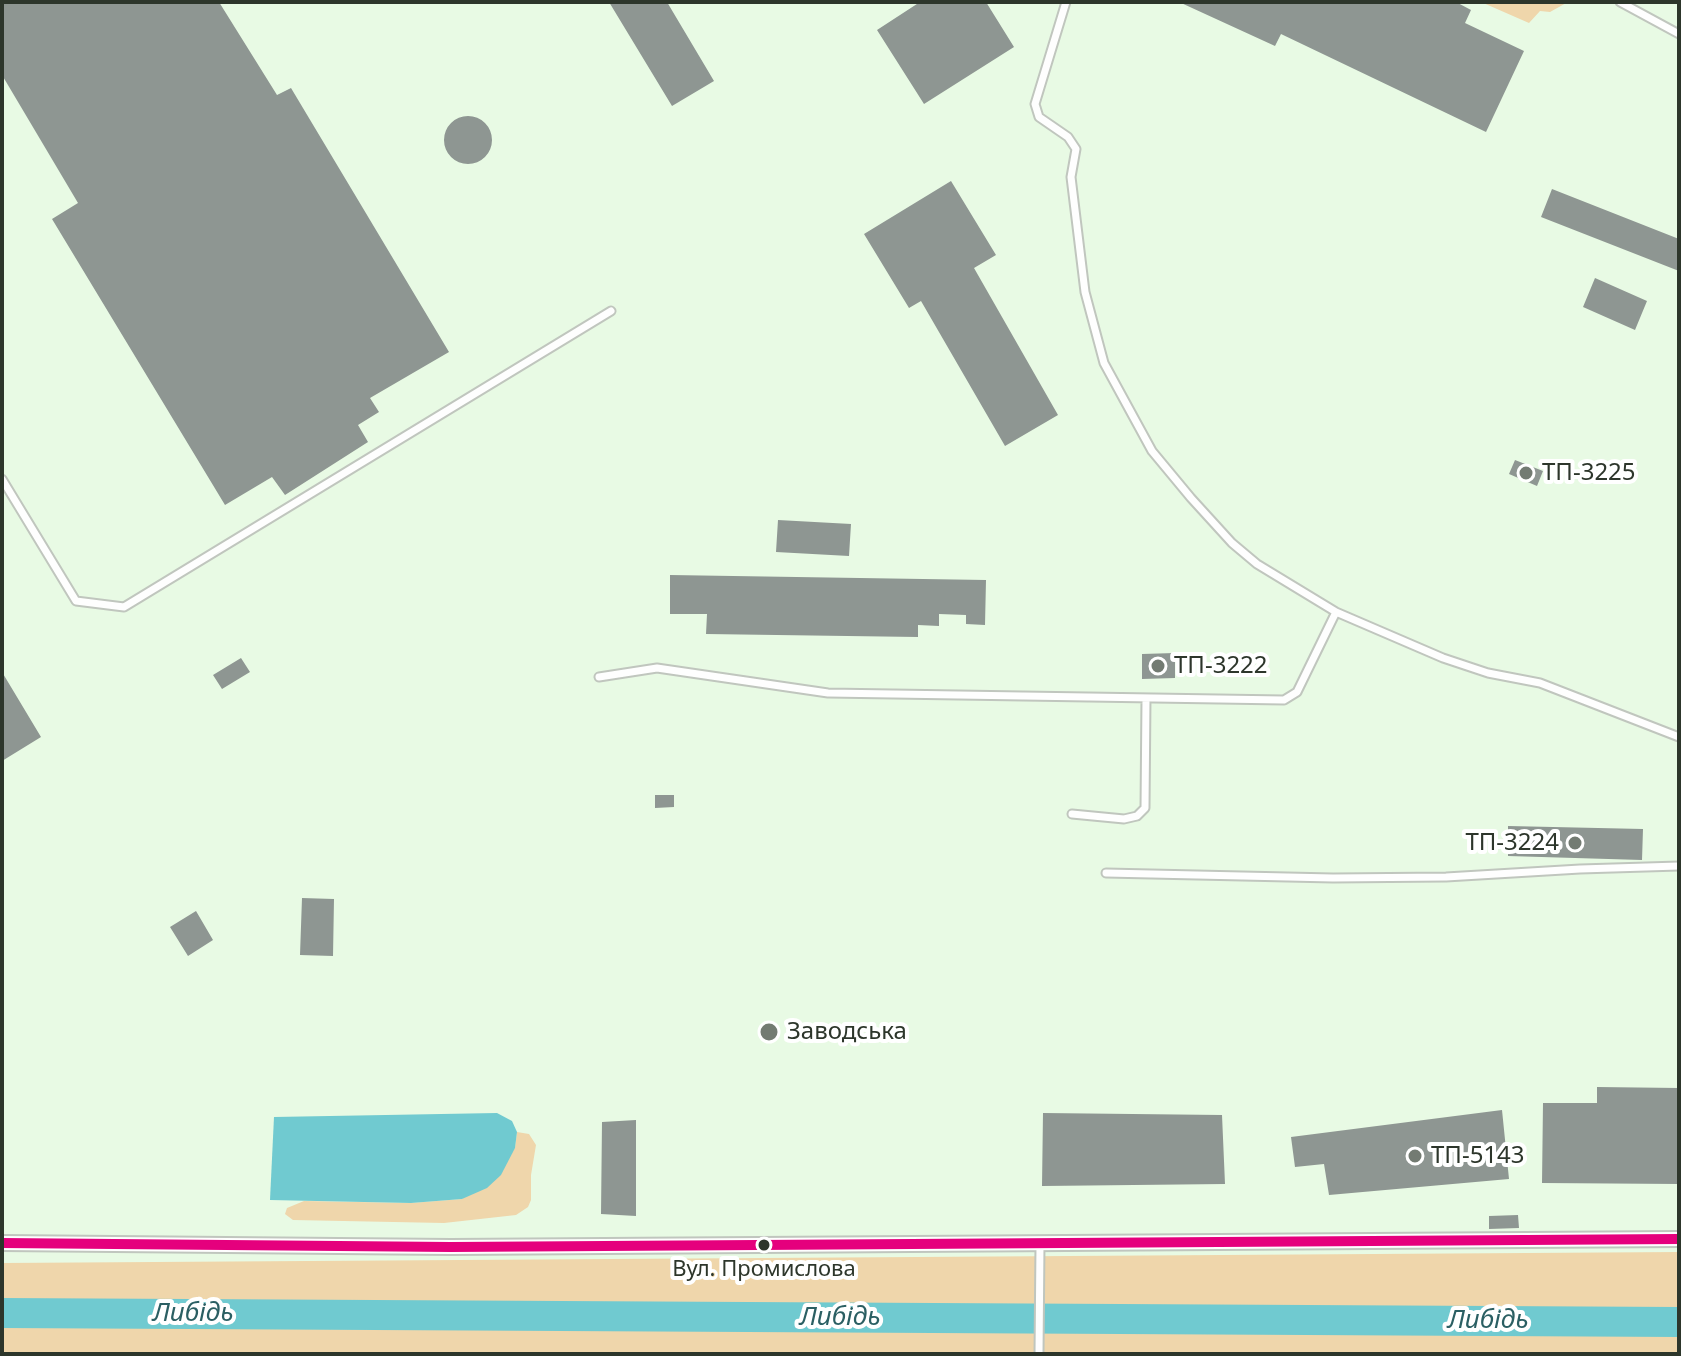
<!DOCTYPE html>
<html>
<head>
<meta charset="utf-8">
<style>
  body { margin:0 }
  #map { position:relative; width:1681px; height:1356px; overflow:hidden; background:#f6fbf6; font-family:"Noto Sans",sans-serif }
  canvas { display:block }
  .frame { position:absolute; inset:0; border:4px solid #2d362b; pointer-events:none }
</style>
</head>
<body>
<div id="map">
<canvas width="1681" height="1356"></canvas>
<div class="frame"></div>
</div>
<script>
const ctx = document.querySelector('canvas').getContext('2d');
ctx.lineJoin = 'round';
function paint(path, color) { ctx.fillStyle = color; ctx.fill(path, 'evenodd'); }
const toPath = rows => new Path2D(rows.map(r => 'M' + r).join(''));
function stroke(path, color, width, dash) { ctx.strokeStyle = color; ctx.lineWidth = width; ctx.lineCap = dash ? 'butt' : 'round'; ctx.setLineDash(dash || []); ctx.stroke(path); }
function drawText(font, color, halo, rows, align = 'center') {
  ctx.font = font + ' "Noto Sans",sans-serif'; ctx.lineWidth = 8; ctx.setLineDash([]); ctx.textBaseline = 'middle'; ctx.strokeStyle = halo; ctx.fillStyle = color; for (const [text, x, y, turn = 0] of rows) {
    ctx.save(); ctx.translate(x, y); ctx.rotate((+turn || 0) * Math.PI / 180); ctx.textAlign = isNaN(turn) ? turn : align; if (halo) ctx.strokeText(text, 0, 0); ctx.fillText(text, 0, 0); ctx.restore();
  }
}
paint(toPath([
  [2,2,1679,2,1679,1354,2,1354]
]), '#e8fae4');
paint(toPath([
  [1481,2,1568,2,1550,12,1540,11,1529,23],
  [517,1132,529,1134,536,1145,531,1175,531,1200,528,1207,516,1215,444,1223,293,1220,285,1214,287,1208,304,1201,411,1203,462,1199,515,1148],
  [1679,1252,1679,1354,2,1354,2,1263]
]), '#efd6ab');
paint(toPath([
  [497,1113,512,1121,517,1132,515,1148,501,1175,487,1188,462,1199,411,1203,270,1200,274,1117]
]), '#70cad0');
stroke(toPath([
  [2,1313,1679,1322]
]), '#70cad0', 30);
paint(toPath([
  [2,2,219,2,277,95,291,88,449,352,370,398,379,412,358,425,368,442,285,495,272,477,225,505,52,219,78,203,2,75],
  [609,2,667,2,714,81,672,106],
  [920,2,986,2,1014,47,924,104,877,30],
  [1179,2,1456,2,1471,10,1465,23,1524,51,1486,132,1281,34,1275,46],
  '444 140a24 24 0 1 1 48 0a24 24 0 1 1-48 0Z',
  [951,181,996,255,974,268,1058,415,1005,446,921,301,909,308,864,234],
  [1552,189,1679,239,1679,271,1541,217],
  [1595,278,1647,301,1635,330,1583,307],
  [1515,460,1543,471,1537,486,1509,474],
  [778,520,851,524,849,556,776,552],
  [670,575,986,580,985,625,966,624,966,615,939,614,939,626,918,625,918,637,706,634,707,614,670,614],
  [1175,653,1175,678,1142,679,1142,654],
  [241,658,250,672,222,689,213,675],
  [2,672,41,737,2,761],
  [655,795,674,795,674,807,655,808],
  [1508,826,1643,829,1642,860,1508,856],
  [302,898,334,899,333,956,300,955],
  [196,911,213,940,188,956,170,927],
  [1597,1087,1679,1088,1679,1184,1542,1183,1543,1103,1597,1103],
  [1502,1110,1509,1179,1329,1195,1324,1164,1295,1167,1291,1137],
  [1043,1113,1222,1115,1225,1184,1042,1186],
  [636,1120,636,1216,601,1214,602,1122],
  [1518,1215,1519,1228,1489,1229,1489,1216]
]), '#8e9692');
const lane = toPath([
  [1066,2,1035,104,1039,117,1068,137,1076,149,1071,177,1085,292,1104,363,1152,451,1191,498,1232,543,1257,564,1336,612,1443,658,1488,673,1540,683,1679,737],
  [1620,2,1679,34],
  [2,479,76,601,124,607,611,311],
  [599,677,657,668,828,693,1284,700,1297,692,1336,612],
  [1072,814,1124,819,1137,816,1145,808,1146,698],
  [1106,873,1333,878,1446,877,1580,869,1679,866],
  [1039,1354,1040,1244]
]);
const street = toPath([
  [2,1243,451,1247,1679,1239]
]);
stroke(lane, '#c0c6be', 11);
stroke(street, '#c0c6be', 18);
stroke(lane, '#fefefe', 7);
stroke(street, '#fefefe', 14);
stroke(toPath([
  [2,1243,451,1247,1679,1239]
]), '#e5007d', 10);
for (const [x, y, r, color] of [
  [1526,473,8,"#737b72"],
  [1158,666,8,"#737b72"],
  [1575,843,8,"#737b72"],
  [769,1032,10,"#737b72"],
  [1415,1156,8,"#737b72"],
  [764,1245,7,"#2d362b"]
]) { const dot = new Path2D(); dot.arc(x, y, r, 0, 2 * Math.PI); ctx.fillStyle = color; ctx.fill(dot); stroke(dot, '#fff', 3); }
drawText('22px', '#2d362b', '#fff', [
  ["Вул. Промислова",764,1270]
]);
drawText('24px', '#2d362b', '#fff', [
  ["ТП-3225",1542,473],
  ["ТП-3222",1174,666],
  ["ТП-3224",1559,843,"right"],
  ["Заводська",787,1032],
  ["ТП-5143",1431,1156]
], 'left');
drawText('italic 26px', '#2b5f63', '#fff', [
  ["Либідь",193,1314],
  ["Либідь",840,1318],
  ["Либідь",1488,1321]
]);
</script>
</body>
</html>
